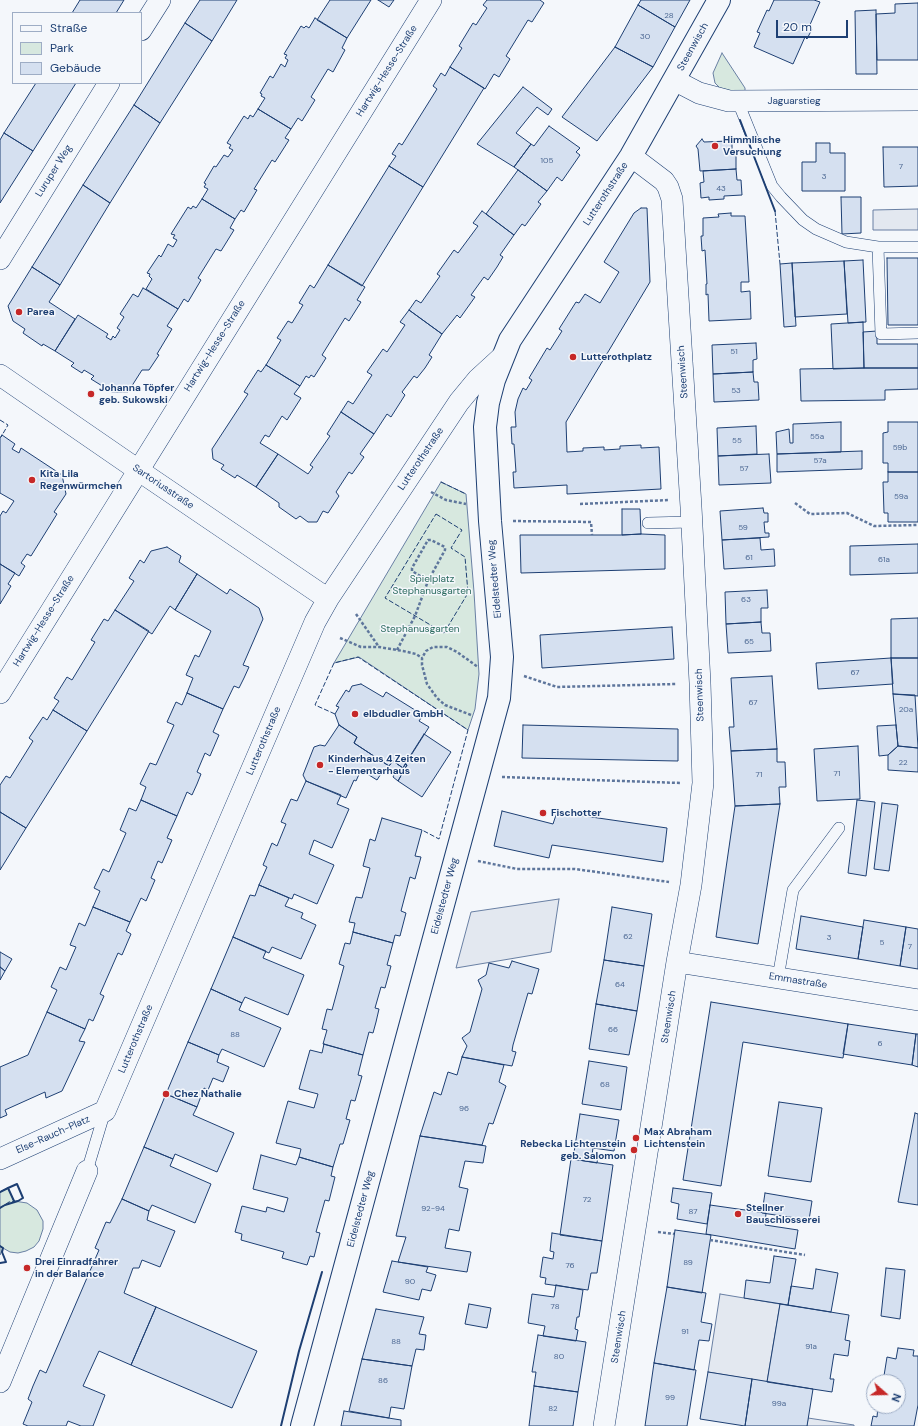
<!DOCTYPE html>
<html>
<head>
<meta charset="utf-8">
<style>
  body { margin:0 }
  #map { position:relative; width:918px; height:1426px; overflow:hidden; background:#f4f7fb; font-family:"DM Sans",sans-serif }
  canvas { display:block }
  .legend { position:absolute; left:12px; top:12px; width:130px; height:72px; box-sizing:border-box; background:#f4f7fb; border:1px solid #9eadc5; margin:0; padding:5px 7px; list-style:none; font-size:12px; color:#1d3f73 }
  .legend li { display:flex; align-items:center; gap:8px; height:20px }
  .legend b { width:20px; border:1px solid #9eadc5 }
  .north { position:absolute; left:866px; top:1374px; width:40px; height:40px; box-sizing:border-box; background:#f4f7fb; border:1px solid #9eadc5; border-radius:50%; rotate:110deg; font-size:11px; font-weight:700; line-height:16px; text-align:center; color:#1d3f73 }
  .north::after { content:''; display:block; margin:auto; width:14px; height:18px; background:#c62828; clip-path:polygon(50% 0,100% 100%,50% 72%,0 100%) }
  .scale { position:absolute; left:776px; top:20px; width:72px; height:18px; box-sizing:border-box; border:2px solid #1d3f73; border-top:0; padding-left:5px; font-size:12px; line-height:14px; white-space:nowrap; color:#1d3f73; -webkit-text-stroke:3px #f4f7fb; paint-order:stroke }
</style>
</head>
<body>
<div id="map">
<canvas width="918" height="1426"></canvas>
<ul class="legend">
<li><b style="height:5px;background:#f4f7fb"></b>Straße</li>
<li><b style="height:11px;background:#d7e8df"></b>Park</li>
<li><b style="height:11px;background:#d5e0f0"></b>Gebäude</li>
</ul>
<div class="north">N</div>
<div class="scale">20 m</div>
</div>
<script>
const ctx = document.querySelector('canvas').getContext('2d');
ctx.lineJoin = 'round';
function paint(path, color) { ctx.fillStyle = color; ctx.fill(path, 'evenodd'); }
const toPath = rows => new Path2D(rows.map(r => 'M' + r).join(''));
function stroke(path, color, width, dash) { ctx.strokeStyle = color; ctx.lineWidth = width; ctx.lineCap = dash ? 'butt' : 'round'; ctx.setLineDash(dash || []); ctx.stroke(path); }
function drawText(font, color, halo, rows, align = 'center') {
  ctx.font = font + ' "DM Sans",sans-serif'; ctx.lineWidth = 3; ctx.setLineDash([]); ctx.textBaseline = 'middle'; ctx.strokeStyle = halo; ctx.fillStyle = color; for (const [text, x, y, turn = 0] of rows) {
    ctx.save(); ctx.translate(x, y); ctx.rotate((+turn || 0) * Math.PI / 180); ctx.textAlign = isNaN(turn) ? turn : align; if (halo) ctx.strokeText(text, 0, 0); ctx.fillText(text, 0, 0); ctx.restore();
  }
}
const green = toPath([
  [722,53,745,88,745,92,743,94,720,88,715,83,713,73,722,53],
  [441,482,466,494,474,592,479,674,475,709,468,730,359,657,334,663,441,482],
  [8,1188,14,1201,27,1203,37,1210,43,1221,43,1229,39,1241,34,1247,26,1251,18,1253,10,1252,3,1248,0,1255,0,1192,8,1188]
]);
paint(green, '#d7e8df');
stroke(green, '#687fa3', 1);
const parking = toPath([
  [918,209,918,230,873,230,873,210,918,209],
  [559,899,551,952,456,968,471,912,559,899],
  [720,1294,780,1304,767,1382,708,1372,720,1294],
  [808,1418,854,1425,854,1426,807,1426,808,1418]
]);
paint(parking, '#e3e8f0');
stroke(parking, '#687fa3', 1);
const building = toPath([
  [80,0,124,0,116,13,72,13,80,0],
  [200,0,237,0,212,41,185,23,200,0],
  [330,0,371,0,347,38,317,20,330,0],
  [378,0,394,0,389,7,378,0],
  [487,0,540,0,544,3,532,22,528,20,506,56,510,59,499,77,494,74,485,89,450,67,462,48,459,46,473,23,476,25,487,8,483,5,487,0],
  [641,0,690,0,675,27,638,5,641,0],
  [774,0,814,0,820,2,809,27,812,29,807,39,805,37,793,64,754,47,760,33,757,32,767,10,769,11,774,0],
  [918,3,918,60,877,60,876,14,895,13,895,4,918,3],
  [638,5,675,27,653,67,615,47,638,5],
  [876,10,877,74,856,74,855,11,876,10],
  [315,18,347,38,342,48,345,50,333,72,328,69,311,97,315,100,302,121,298,118,291,129,258,109,265,98,261,96,262,94,260,93,270,76,273,78,281,64,285,67,288,60,285,58,287,55,284,54,301,26,304,28,306,26,309,28,315,18],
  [185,23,212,41,160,123,134,105,185,23],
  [615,47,653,67,597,141,562,117,615,47],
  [450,67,484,88,423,187,389,166,396,156,392,154,399,143,402,145,437,89,433,86,441,73,445,76,450,67],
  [36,83,76,83,33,151,4,133,36,83],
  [523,87,552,109,548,115,537,107,516,133,531,144,514,167,477,144,523,87],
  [134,105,160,123,110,203,83,185,134,105],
  [258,109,291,129,285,138,289,140,275,162,272,160,254,189,257,190,244,212,241,210,235,219,202,199,208,189,204,187,206,184,204,183,214,166,216,167,224,155,228,157,233,150,229,148,231,145,227,143,244,116,248,119,250,115,253,117,258,109],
  [549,126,580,148,576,152,580,155,562,181,557,177,547,191,514,167,531,144,534,146,549,126],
  [4,133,33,151,0,203,0,140,4,133],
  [702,139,704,142,729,141,732,143,732,155,736,155,736,169,700,171,698,149,696,146,702,139],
  [816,143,830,143,830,153,845,153,845,191,802,191,802,162,816,162,816,143],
  [883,147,918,147,918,186,884,187,883,147],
  [389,166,423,187,362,286,328,265,389,166],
  [736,169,737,180,741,180,742,195,724,196,724,199,709,200,709,197,701,198,700,183,704,182,703,171,736,169],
  [518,170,547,191,538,202,541,204,525,226,522,224,514,235,486,214,518,170],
  [83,185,110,203,60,285,32,267,83,185],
  [841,197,861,197,861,233,842,234,841,197],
  [202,199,235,219,230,228,234,230,221,251,216,249,198,278,201,280,188,302,184,299,178,309,146,289,152,279,149,276,150,274,147,273,159,255,161,257,168,244,173,247,177,240,173,238,175,235,171,234,188,207,191,209,193,206,196,208,202,199],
  [641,208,647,208,650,282,566,422,567,452,583,451,583,448,604,447,604,450,620,449,620,446,641,445,641,448,659,447,661,489,567,494,567,485,514,488,513,472,516,472,514,444,512,444,511,427,516,427,515,412,518,399,523,388,526,390,532,380,529,378,547,348,550,350,562,331,559,329,576,302,579,303,585,294,600,303,619,272,604,262,634,213,641,208],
  [482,211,514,235,500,255,503,257,497,267,488,280,484,277,471,295,475,297,460,318,457,315,442,334,409,310,416,300,421,303,440,276,437,274,454,250,458,253,478,226,473,223,482,211],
  [731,213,731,216,745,216,749,282,741,282,741,292,750,291,751,319,709,321,708,294,706,295,706,284,707,284,705,250,702,251,701,236,703,236,703,218,719,217,718,214,731,213],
  [887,258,918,258,918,325,888,325,887,258],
  [863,260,866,322,848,323,844,261,863,260],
  [844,261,847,314,795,317,792,263,844,261],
  [792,263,796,326,784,327,780,264,792,263],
  [328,265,365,287,357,300,361,302,349,321,345,318,322,355,326,358,314,377,311,375,309,378,306,376,300,386,266,365,281,340,277,338,288,321,292,323,303,305,299,303,310,285,314,288,328,265],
  [32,267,60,285,49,302,75,319,55,351,43,344,42,346,23,333,25,329,13,321,8,306,32,267],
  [143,288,178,309,167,326,172,329,157,354,159,355,149,370,142,370,128,392,112,392,91,379,94,376,84,370,82,373,71,366,74,363,55,351,78,315,108,334,106,337,111,340,113,336,115,338,120,330,117,328,124,317,120,314,133,294,138,297,143,288],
  [409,310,442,334,429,355,432,357,425,368,417,378,414,376,402,392,405,395,391,417,387,414,374,434,341,412,348,401,353,404,372,375,367,372,383,349,387,352,405,325,400,322,409,310],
  [863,322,864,368,833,369,831,324,863,322],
  [877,331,877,344,918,344,918,368,864,368,863,332,877,331],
  [756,343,757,359,753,360,753,372,713,374,712,345,756,343],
  [266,365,300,386,294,394,301,398,287,420,282,416,269,437,265,435,260,443,278,454,256,487,237,475,235,478,221,469,224,465,213,459,212,449,248,394,244,392,258,370,261,372,266,365],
  [864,368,918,368,918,389,885,390,885,400,801,401,800,369,864,368],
  [753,372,754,382,758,382,759,400,714,402,713,374,753,372],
  [341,412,374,434,360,454,364,457,352,474,349,472,336,492,339,496,328,513,323,511,317,522,308,522,300,516,296,519,279,507,279,503,256,487,278,454,308,474,313,467,310,465,330,436,327,434,341,412],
  [841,422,841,452,777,454,776,432,789,429,790,443,793,443,793,424,841,422],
  [888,422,918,422,918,472,888,472,888,463,883,463,883,433,888,432,888,422],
  [756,426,757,454,718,456,717,428,756,426],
  [2,435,15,444,12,449,19,453,21,448,62,475,66,494,54,512,57,514,31,556,27,554,21,563,25,566,19,576,0,564,0,516,3,511,6,513,14,501,0,493,0,438,2,435],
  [862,451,862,469,777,472,777,454,862,451],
  [769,454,771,483,719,485,718,456,769,454],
  [888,472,918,472,918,522,888,522,888,513,884,513,883,482,888,482,888,472],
  [763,508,764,513,768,513,768,522,764,522,765,533,769,533,769,537,722,540,720,511,763,508],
  [622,509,640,509,641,534,622,535,622,509],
  [641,534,665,535,665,569,521,573,520,535,622,535,641,534],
  [760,538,761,550,774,549,775,566,724,569,722,540,760,538],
  [918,544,918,573,850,575,850,546,918,544],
  [167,547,181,556,179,562,197,574,175,610,170,606,152,634,115,610,134,581,129,578,140,560,144,563,151,551,167,547],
  [0,564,15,573,8,584,11,586,0,604,0,564],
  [197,574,227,594,230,589,259,608,263,619,243,665,249,667,244,678,239,688,234,686,223,709,187,693,193,678,186,675,195,655,199,657,211,631,175,610,197,574],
  [767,590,768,608,761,608,761,622,726,624,725,592,767,590],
  [115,610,149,631,87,731,53,710,59,701,54,698,67,677,72,680,95,642,91,640,104,619,108,621,115,610],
  [918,618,918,658,891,658,891,619,918,618],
  [761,622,762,633,770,633,771,651,728,653,726,624,761,622],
  [672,627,674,659,542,668,540,635,672,627],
  [891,658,918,658,918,696,893,694,891,658],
  [891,658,893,684,818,689,816,663,891,658],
  [772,676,777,749,731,751,729,727,734,727,731,678,772,676],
  [361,684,383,697,386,692,423,715,419,721,429,727,403,768,393,761,389,766,354,743,357,737,339,725,335,714,339,707,336,706,346,690,349,692,352,686,361,684],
  [187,693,223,709,213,732,219,735,210,756,205,753,197,772,201,774,197,784,192,795,187,792,177,816,141,800,146,787,140,784,150,763,156,765,174,725,167,722,176,702,182,705,187,693],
  [893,694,915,695,918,748,898,746,893,694],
  [53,710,87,731,26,828,0,812,0,785,6,776,10,778,33,741,29,738,43,717,47,720,53,710],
  [339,725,357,737,354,743,389,766,393,761,403,768,405,764,407,765,398,781,393,777,394,775,384,769,377,780,361,770,356,781,354,780,346,798,306,781,303,775,314,747,320,745,325,746,339,725],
  [523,725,678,729,678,761,522,758,523,725],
  [896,725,898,746,888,755,879,756,877,726,896,725],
  [424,734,451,752,422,797,398,781,407,765,405,764,424,734],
  [858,746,860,799,817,801,814,749,858,746],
  [898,746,918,748,918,772,888,770,888,755,898,746],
  [777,749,777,762,785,762,786,787,779,787,780,804,735,806,731,751,777,749],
  [306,781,341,795,337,804,349,809,332,848,314,840,309,854,334,865,317,904,294,894,292,899,259,885,267,867,263,865,272,843,277,846,286,824,281,822,291,799,297,801,306,781],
  [141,800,177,816,167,838,172,840,162,863,158,861,151,878,155,880,146,901,141,898,130,922,93,907,100,891,94,888,103,869,109,872,126,833,120,830,129,808,136,811,141,800],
  [857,800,875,802,866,876,848,873,857,800],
  [882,803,898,805,889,871,874,869,882,803],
  [780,804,758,944,716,937,735,806,780,804],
  [502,811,553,824,557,812,667,828,663,862,552,845,549,858,494,846,502,811],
  [0,812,26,828,0,870,0,812],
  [382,818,422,830,415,856,421,857,415,879,410,877,401,911,406,913,400,936,395,935,393,943,353,932,355,923,349,922,356,897,362,898,370,868,363,866,370,839,375,841,382,818],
  [259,885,289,898,285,906,303,913,301,918,316,925,301,959,272,947,269,953,233,937,250,895,255,896,259,885],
  [93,907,130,922,126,931,131,934,122,955,118,953,100,994,104,996,93,1021,89,1019,85,1029,47,1012,57,990,51,987,60,967,66,970,76,947,70,945,79,923,85,926,93,907],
  [612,907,652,914,644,966,604,960,612,907],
  [801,916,863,927,858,959,796,949,801,916],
  [864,920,906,927,900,966,858,959,864,920],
  [906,927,918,929,918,969,900,966,906,927],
  [353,932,393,943,387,965,391,966,385,988,381,987,375,1008,379,1009,376,1022,373,1033,369,1032,363,1055,323,1044,327,1030,322,1029,327,1009,332,1010,344,966,339,964,345,943,350,944,353,932],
  [233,937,266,951,263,958,304,975,288,1015,245,997,242,1003,211,989,233,937],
  [0,952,12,959,5,971,0,967,0,952],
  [604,960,644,966,637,1011,596,1004,604,960],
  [512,961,539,969,532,994,528,993,513,1045,512,1051,516,1052,512,1066,462,1057,467,1046,462,1038,470,1032,482,989,478,980,486,975,489,963,509,968,512,961],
  [0,967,5,971,0,980,0,967],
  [211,989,242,1003,239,1010,281,1028,264,1067,222,1049,219,1055,188,1042,211,989],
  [711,1002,848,1024,843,1058,743,1042,721,1186,683,1180,711,1002],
  [596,1004,637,1011,629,1055,589,1049,596,1004],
  [47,1012,85,1029,79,1041,85,1042,62,1091,46,1098,45,1092,5,1110,7,1115,0,1118,0,1067,28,1055,47,1012],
  [848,1024,916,1034,912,1065,843,1054,848,1024],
  [916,1034,918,1034,918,1067,912,1065,916,1034],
  [188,1042,219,1055,217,1062,229,1067,223,1082,213,1078,208,1090,204,1088,197,1107,166,1094,188,1042],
  [324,1044,363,1055,358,1075,362,1076,355,1101,351,1100,346,1119,350,1120,343,1144,340,1144,333,1167,299,1157,301,1149,276,1143,288,1101,314,1108,318,1094,299,1089,310,1050,322,1053,324,1044],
  [462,1057,504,1065,499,1082,506,1086,493,1124,489,1123,482,1145,420,1136,434,1092,441,1095,448,1072,457,1075,462,1057],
  [589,1061,627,1067,621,1110,582,1104,589,1061],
  [166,1094,197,1107,193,1115,234,1133,217,1172,175,1154,173,1159,144,1147,166,1094],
  [779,1102,822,1108,811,1182,768,1176,779,1102],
  [915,1113,918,1114,918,1205,898,1202,915,1113],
  [580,1114,619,1120,614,1151,593,1148,592,1155,598,1156,597,1163,573,1159,580,1114],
  [420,1136,486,1146,483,1163,465,1161,459,1187,468,1189,459,1231,449,1229,445,1248,471,1252,467,1272,398,1262,406,1237,396,1236,420,1136],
  [144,1147,173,1159,170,1166,211,1184,195,1223,152,1205,149,1211,122,1199,144,1147],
  [261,1155,296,1165,299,1157,333,1167,331,1176,335,1177,329,1201,325,1200,316,1232,320,1233,314,1257,310,1256,307,1265,282,1258,284,1252,241,1240,242,1234,235,1232,242,1206,266,1212,267,1207,284,1212,288,1198,253,1189,261,1155],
  [571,1159,613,1165,602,1241,560,1235,571,1159],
  [673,1188,712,1193,707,1224,677,1219,679,1204,671,1202,673,1188],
  [765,1193,812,1201,809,1220,762,1213,765,1193],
  [122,1199,149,1211,147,1220,175,1231,160,1267,142,1260,139,1268,133,1268,124,1293,156,1307,131,1365,99,1351,83,1386,105,1395,93,1426,81,1426,68,1421,66,1426,28,1426,23,1424,32,1402,28,1399,33,1386,40,1370,46,1373,99,1250,95,1248,106,1222,110,1223,122,1199],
  [710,1205,766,1213,765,1225,798,1230,795,1249,706,1234,710,1205],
  [675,1230,711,1235,702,1293,667,1287,675,1230],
  [552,1233,602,1241,597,1273,591,1273,588,1290,545,1284,546,1278,540,1277,543,1257,553,1259,554,1252,550,1251,552,1233],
  [774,1256,796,1259,788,1305,744,1298,746,1280,770,1283,774,1256],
  [392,1261,428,1267,426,1272,436,1275,431,1291,422,1289,419,1300,383,1292,392,1261],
  [886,1268,905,1270,900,1319,881,1316,886,1268],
  [816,1269,838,1273,831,1312,788,1305,791,1286,813,1289,816,1269],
  [556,1285,583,1290,579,1317,577,1317,575,1329,578,1330,576,1341,543,1336,545,1326,528,1323,532,1294,554,1297,556,1285],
  [667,1287,706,1293,701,1322,712,1324,709,1341,699,1340,694,1370,654,1363,667,1287],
  [469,1304,491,1308,487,1328,465,1324,469,1304],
  [780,1304,849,1315,845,1340,850,1341,848,1356,834,1354,830,1379,834,1379,832,1392,767,1382,780,1304],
  [156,1307,257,1351,232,1408,131,1365,156,1307],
  [376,1309,424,1317,419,1334,426,1335,424,1350,416,1349,412,1366,362,1359,376,1309],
  [538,1335,586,1342,578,1392,534,1386,536,1372,532,1372,538,1335],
  [898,1348,914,1350,913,1356,918,1356,918,1405,914,1426,871,1426,873,1416,877,1417,878,1406,898,1406,898,1382,883,1382,887,1357,896,1359,898,1348],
  [362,1359,412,1366,404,1409,391,1407,389,1418,349,1411,362,1359],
  [654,1363,696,1370,687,1426,645,1426,654,1363],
  [708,1372,752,1379,745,1426,700,1419,708,1372],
  [752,1379,813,1389,807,1426,745,1426,752,1379],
  [534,1386,578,1392,573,1426,529,1426,534,1386],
  [344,1411,401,1420,401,1426,341,1426,344,1411]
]);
paint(building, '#d5e0f0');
stroke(building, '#1d3f73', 1);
const lane = toPath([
  [738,102,772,186,781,197,803,220,816,229,846,242,878,247,918,247],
  [878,247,881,334,918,333],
  [648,523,692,522],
  [778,978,793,890,839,828],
  [87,1171,105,1111]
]);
const street = toPath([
  [141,30,160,0],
  [674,80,699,93,729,101,918,100],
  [0,259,109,83],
  [0,375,138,470,328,599],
  [0,693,431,0],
  [677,962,918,1000],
  [0,1159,105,1111,315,622,328,599,459,402,478,379,502,357],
  [0,1382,87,1171],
  [604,1426,677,962,691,885,703,783,700,683,691,507,672,199,668,187,664,181,631,156]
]);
const secondary = toPath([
  [302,1426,499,698,502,657,490,521,485,427,488,403,494,380,510,340,631,156,719,0]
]);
stroke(lane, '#1d3f73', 12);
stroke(street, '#1d3f73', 22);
stroke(secondary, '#1d3f73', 24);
stroke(toPath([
  [431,492,446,500,466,504],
  [795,503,810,514,847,513,874,526,918,525],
  [580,504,669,500],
  [513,521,591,522,592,535],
  [356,614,379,647],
  [340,638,361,647,379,647,403,651,416,654,422,658],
  [397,650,415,616,428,581,445,550,445,547,431,540,428,540,412,568,412,571,428,581],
  [524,676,557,687,677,684],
  [471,715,445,705,437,698,427,684,422,665,422,658,426,651,433,647,447,647,457,652,478,667],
  [502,777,681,783],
  [478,861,517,869,575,869,669,882],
  [658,1232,674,1234],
  [710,1240,805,1255]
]), '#5e769c', 2.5, [3, 2]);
stroke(lane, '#f4f7fb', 11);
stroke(street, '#f4f7fb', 21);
stroke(secondary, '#f4f7fb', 22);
stroke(toPath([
  [775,211,780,264],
  [0,420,8,425,1,437],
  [441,482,466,494],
  [436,514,462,530,451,548,465,557,468,593,444,633,385,598,436,514],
  [335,714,315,705,334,663,358,657,468,730,439,839,422,830],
  [0,1192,8,1188,14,1201],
  [0,1208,9,1202,18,1201],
  [0,1246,3,1248]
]), '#1d3f73', 1, [5, 2]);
stroke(toPath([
  [740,120,775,211],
  [0,1192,8,1188,14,1201],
  [0,1208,5,1205,18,1201,23,1198,17,1184,8,1188],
  [0,1246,3,1248,2,1252,6,1262,0,1263],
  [281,1426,299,1351,322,1272]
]), '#1d3f73', 2);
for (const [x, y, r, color] of [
  [715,146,4,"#c62828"],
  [19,312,4,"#c62828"],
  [573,357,4,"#c62828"],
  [91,394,4,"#c62828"],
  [32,480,4,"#c62828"],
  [355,714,4,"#c62828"],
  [320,765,4,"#c62828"],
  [543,813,4,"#c62828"],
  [166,1094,4,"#c62828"],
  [636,1138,4,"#c62828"],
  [634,1150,4,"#c62828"],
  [738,1214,4,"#c62828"],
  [27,1268,4,"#c62828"]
]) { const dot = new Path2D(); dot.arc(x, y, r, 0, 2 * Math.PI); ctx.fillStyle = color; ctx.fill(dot); stroke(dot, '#f4f7fb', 1.5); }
drawText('8px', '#4b6792', null, [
  ["28",669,16],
  ["30",645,37],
  ["105",547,161],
  ["7",901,167],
  ["3",824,177],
  ["43",721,189],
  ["51",734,352],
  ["53",736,391],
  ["55a",817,437],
  ["55",737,441],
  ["59b",900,448],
  ["57a",820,461],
  ["57",744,469],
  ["59a",901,497],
  ["59",743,528],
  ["61",749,558],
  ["61a",884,560],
  ["63",746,600],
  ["65",749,642],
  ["67",855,673],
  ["67",753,703],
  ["20a",906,710],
  ["22",903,763],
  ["71",837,774],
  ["71",759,775],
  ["62",628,937],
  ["3",829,938],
  ["5",882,943],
  ["7",910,947],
  ["64",620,985],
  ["66",613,1030],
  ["88",235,1035],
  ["6",880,1044],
  ["68",605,1085],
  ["96",464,1109],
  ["72",587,1200],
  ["92-94",433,1209],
  ["87",693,1212],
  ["89",688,1263],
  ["76",570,1266],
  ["90",410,1282],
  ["78",555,1307],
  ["91",685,1332],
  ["88",396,1342],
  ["91a",811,1347],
  ["80",559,1357],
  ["86",383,1381],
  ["99",670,1398],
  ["99a",779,1404],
  ["82",553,1409]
]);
drawText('10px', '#1d3f73', '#f4f7fb', [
  ["Steenwisch",693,47,-61],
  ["Hartwig-Hesse-Straße",387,71,-58],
  ["Jaguarstieg",794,101],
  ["Luruper Weg",54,171,-58],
  ["Lutterothstraße",606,194,-57],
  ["Hartwig-Hesse-Straße",215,346,-58],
  ["Steenwisch",683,372,-94],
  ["Lutterothstraße",421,459,-56],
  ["Sartoriusstraße",163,487,34],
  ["Eidelstedter Weg",495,579,-95],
  ["Hartwig-Hesse-Straße",44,621,-58],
  ["Steenwisch",700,695,-92],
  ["Lutterothstraße",264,741,-67],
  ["Eidelstedter Weg",445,896,-75],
  ["Emmastraße",798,981,9],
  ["Steenwisch",669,1017,-81],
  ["Lutterothstraße",136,1039,-67],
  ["Else-Rauch-Platz",53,1135,-24],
  ["Eidelstedter Weg",361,1209,-75],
  ["Steenwisch",619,1337,-81]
]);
drawText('bold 10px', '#1d3f73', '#f4f7fb', [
  ["Himmlische",723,140],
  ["Versuchung",723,152],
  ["Parea",27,312],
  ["Lutterothplatz",581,357],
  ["Johanna Töpfer",99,388],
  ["geb. Sukowski",99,400],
  ["Kita Lila",40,474],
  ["Regenwürmchen",40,486],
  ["elbdudler GmbH",363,714],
  ["Kinderhaus 4 Zeiten",328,759],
  ["- Elementarhaus",328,771],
  ["Fischotter",551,813],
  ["Chez Nathalie",174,1094],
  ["Max Abraham",644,1132],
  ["Lichtenstein",644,1144],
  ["Rebecka Lichtenstein",626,1144,"right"],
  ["geb. Salomon",626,1156,"right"],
  ["Stellner",746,1208],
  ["Bauschlosserei",746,1220],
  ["Drei Einradfahrer",35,1262],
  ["in der Balance",35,1274]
], 'left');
drawText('10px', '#2c6c60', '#f4f7fb', [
  ["Spielplatz",432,579],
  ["Stephanusgarten",432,591],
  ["Stephanusgarten",420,629]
]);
</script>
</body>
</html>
